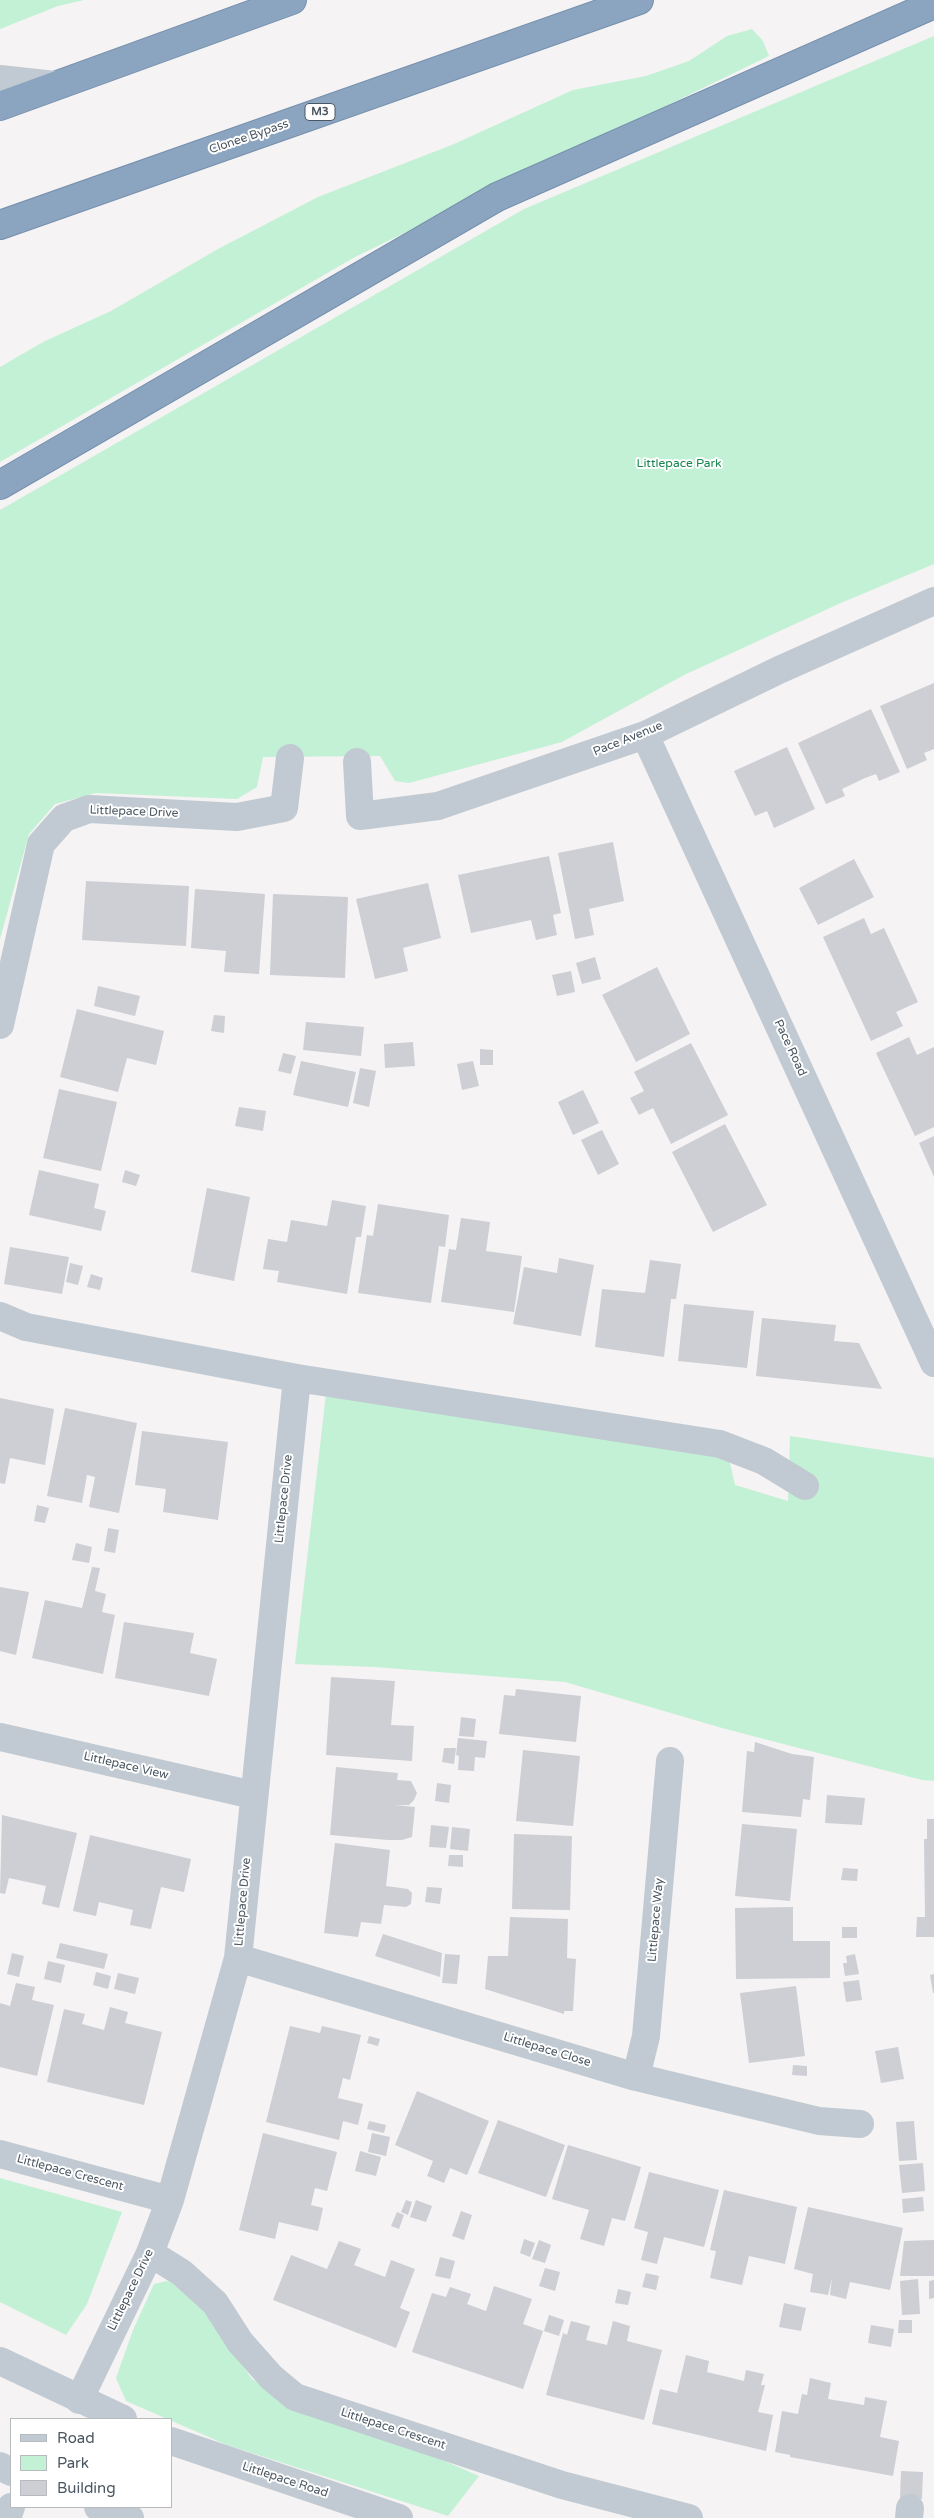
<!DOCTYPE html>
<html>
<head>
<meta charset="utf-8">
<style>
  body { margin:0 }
  #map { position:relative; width:934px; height:2518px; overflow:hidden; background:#f5f3f3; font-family:"Varela Round",sans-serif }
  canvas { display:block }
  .legend { position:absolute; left:10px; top:2418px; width:162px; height:90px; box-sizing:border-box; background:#fff; border:1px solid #b7bbc0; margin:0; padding:6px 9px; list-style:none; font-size:15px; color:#4a5661 }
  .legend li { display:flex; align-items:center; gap:10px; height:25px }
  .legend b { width:25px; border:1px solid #b7bbc0 }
</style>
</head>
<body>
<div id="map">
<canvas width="934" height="2518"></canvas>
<ul class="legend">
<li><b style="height:6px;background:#c1cad2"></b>Road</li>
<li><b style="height:14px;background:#c3f1d5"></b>Park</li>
<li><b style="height:14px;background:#cdcfd5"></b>Building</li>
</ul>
</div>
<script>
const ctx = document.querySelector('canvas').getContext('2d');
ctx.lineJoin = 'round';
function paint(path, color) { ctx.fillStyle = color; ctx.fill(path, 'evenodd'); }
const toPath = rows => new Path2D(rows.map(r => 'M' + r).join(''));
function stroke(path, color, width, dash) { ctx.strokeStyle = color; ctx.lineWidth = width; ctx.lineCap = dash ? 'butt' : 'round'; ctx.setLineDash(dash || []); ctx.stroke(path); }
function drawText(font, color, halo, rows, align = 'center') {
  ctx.font = font + ' "Varela Round",sans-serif'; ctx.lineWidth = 4; ctx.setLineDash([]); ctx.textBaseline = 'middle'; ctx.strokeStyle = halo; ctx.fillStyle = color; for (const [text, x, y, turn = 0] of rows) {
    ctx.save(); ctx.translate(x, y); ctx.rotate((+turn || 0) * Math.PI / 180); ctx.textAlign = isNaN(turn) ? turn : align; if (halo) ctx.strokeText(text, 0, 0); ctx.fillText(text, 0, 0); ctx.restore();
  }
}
paint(toPath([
  [0,0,84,0,58,6,0,29],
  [752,29,763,41,769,56,355,257,0,462,0,367,43,342,111,311,218,249,318,197,454,144,573,90,646,76,689,61,727,36],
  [934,36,934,564,843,602,684,675,562,742,409,783,395,781,380,756,263,757,257,787,237,799,96,793,55,804,29,834,0,939,0,510,524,209],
  [327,1385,729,1459,735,1485,788,1501,790,1436,934,1458,934,1781,922,1780,722,1728,565,1682,375,1667,295,1664],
  [0,2178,122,2212,87,2304,66,2335,0,2302],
  [167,2281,188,2288,252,2379,299,2410,408,2445,479,2476,448,2516,227,2445,126,2401,116,2378,133,2330,154,2284]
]), '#c3f1d5');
paint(toPath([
  [934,683,934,749,924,753,927,760,907,769,880,706],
  [871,709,900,772,879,781,876,774,865,778,842,789,845,796,826,804,798,743],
  [787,747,815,809,774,828,767,811,755,816,734,771],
  [613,842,624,901,589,909,594,935,575,939,558,853],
  [549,856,561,913,553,915,557,935,536,940,531,920,471,933,458,875],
  [854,859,874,897,818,925,799,888],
  [86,881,189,886,186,946,82,940],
  [428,883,441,938,403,948,408,971,375,979,356,899],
  [195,889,265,894,259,974,224,972,226,951,191,948],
  [273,894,348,897,345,978,270,975],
  [864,918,871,934,884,928,918,1002,896,1012,903,1026,871,1041,823,937],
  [595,957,601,979,582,984,576,963],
  [657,967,690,1034,636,1062,602,995],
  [571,971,575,992,557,996,552,975],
  [98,986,140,996,135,1016,94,1006],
  [77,1009,164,1031,156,1065,127,1058,118,1092,60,1077],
  [214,1015,225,1016,224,1033,211,1031],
  [306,1022,364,1027,361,1056,303,1050],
  [909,1037,917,1055,934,1047,934,1127,915,1136,876,1053],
  [413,1042,415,1066,385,1068,384,1044],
  [691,1043,728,1115,671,1144,653,1108,639,1115,630,1098,644,1091,634,1072],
  [480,1049,493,1050,493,1065,480,1065],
  [283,1053,296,1056,291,1074,278,1071],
  [301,1061,356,1072,348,1107,293,1095],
  [473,1061,479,1086,462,1090,457,1064],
  [360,1068,376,1071,369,1107,353,1103],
  [59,1089,117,1102,101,1171,43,1158],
  [583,1090,599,1123,573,1135,558,1102],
  [239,1107,266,1111,263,1131,235,1126],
  [725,1124,767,1205,713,1232,672,1152],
  [602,1130,619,1164,598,1175,581,1140],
  [934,1136,934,1177,919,1143],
  [39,1170,99,1184,94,1208,106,1211,101,1231,29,1215],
  [125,1170,140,1175,136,1186,122,1182],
  [207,1188,250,1197,234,1281,191,1272],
  [332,1200,366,1206,361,1237,356,1237,347,1294,277,1282,279,1271,263,1269,268,1239,287,1242,291,1220,327,1226],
  [378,1204,449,1215,445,1247,439,1246,431,1303,358,1293,367,1235,373,1236],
  [461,1218,490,1222,486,1251,522,1256,514,1312,441,1302,449,1249,456,1250],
  [10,1247,69,1257,62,1294,4,1284],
  [559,1258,594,1265,581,1336,513,1324,524,1267,557,1273],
  [650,1260,681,1264,676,1299,671,1299,664,1357,595,1347,602,1289,645,1293],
  [70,1263,83,1266,78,1285,66,1282],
  [91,1274,103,1278,100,1290,87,1287],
  [684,1304,754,1311,747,1368,678,1361],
  [762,1318,836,1325,834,1341,859,1343,882,1389,756,1376],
  [0,1398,54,1409,45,1465,10,1458,5,1484,0,1483],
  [65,1408,137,1423,119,1513,89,1507,95,1477,87,1475,82,1503,47,1496],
  [142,1431,228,1442,218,1520,163,1512,166,1489,135,1485],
  [37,1505,49,1508,45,1523,34,1521],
  [108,1528,119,1530,115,1553,104,1551],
  [76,1543,92,1547,89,1563,72,1560],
  [92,1567,100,1568,95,1591,106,1594,102,1612,115,1615,103,1674,32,1658,45,1600,82,1608],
  [0,1587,29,1592,16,1655,0,1651],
  [124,1622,194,1633,190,1653,217,1659,209,1696,115,1678],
  [331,1677,395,1681,391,1725,414,1726,412,1761,326,1755],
  [516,1689,581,1696,576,1742,499,1734,504,1695,515,1696],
  [461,1717,476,1719,474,1737,459,1736],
  [458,1738,487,1741,485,1758,475,1757,474,1771,458,1770,459,1756,456,1755],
  [755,1742,792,1754,814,1757,810,1800,803,1799,801,1817,742,1812,747,1751,754,1752],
  [444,1748,456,1748,454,1764,442,1762],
  [523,1750,580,1756,573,1826,516,1821],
  [336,1767,398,1773,397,1780,411,1781,417,1793,414,1800,409,1805,395,1805,415,1807,412,1837,402,1840,388,1840,330,1835],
  [437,1783,451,1785,449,1803,435,1801],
  [827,1795,865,1798,862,1825,825,1823],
  [2,1815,77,1833,59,1908,42,1904,46,1886,9,1878,5,1894,0,1893],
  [927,1819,934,1819,934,1937,916,1937,917,1917,925,1917,924,1839,927,1839],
  [742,1824,797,1829,790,1901,735,1896],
  [431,1825,449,1827,446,1848,429,1847],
  [452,1827,470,1829,468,1851,450,1849],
  [514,1834,572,1836,570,1910,512,1909],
  [90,1835,191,1859,184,1892,161,1887,151,1929,130,1925,133,1910,99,1902,96,1916,73,1911],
  [335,1843,390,1850,386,1886,408,1889,412,1893,411,1904,406,1907,384,1905,381,1924,361,1922,358,1937,324,1933],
  [449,1855,463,1855,463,1867,448,1866],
  [843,1868,858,1869,857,1881,841,1880],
  [427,1887,442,1888,440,1904,425,1902],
  [793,1907,793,1941,830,1941,830,1978,736,1979,735,1908],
  [510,1917,568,1919,567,1958,576,1959,573,2011,564,2011,564,2014,485,1989,488,1956,508,1956],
  [842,1927,857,1927,857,1938,842,1938],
  [383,1934,442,1953,440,1977,375,1956],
  [60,1943,108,1954,104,1969,56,1958],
  [12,1953,24,1956,19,1977,7,1974],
  [445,1954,460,1955,457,1984,442,1983],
  [855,1954,859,1974,845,1976,843,1963,847,1963,846,1956],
  [48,1961,65,1965,61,1983,44,1979],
  [96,1972,111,1976,108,1989,93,1985],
  [118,1973,139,1978,135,1994,114,1989],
  [934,1974,934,1993,933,1993,930,1975],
  [859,1980,862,2000,846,2002,843,1982],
  [16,1983,35,1987,32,2000,54,2005,37,2076,0,2067,0,2003,10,2006],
  [796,1986,805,2056,749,2063,740,1993],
  [110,2007,128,2012,125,2023,162,2032,144,2105,47,2082,64,2009,85,2014,82,2024,104,2030],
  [290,2026,320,2033,322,2026,361,2035,350,2080,343,2078,338,2098,363,2104,358,2125,343,2121,339,2140,266,2122],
  [369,2036,380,2039,378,2046,367,2043],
  [898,2047,904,2079,881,2083,875,2051],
  [793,2065,807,2066,807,2076,792,2075],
  [417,2091,489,2121,467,2175,450,2168,444,2183,427,2176,433,2161,395,2145],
  [498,2120,565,2145,546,2197,478,2173],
  [369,2121,386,2125,384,2133,367,2129],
  [914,2121,917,2160,899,2161,896,2122],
  [263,2133,337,2152,327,2191,315,2188,311,2205,323,2208,318,2231,279,2222,275,2239,239,2230],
  [372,2133,390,2137,386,2156,368,2152],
  [568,2145,641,2167,625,2221,612,2218,604,2246,580,2239,589,2210,552,2199],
  [360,2151,381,2157,376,2176,355,2171],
  [923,2163,925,2191,902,2193,899,2165],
  [649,2172,719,2190,704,2247,664,2237,657,2264,641,2260,648,2232,634,2228],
  [724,2190,797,2207,785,2264,749,2256,742,2285,710,2278,716,2251,710,2250],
  [923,2197,924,2211,903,2213,902,2199],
  [406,2200,412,2202,408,2215,401,2212],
  [416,2200,432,2206,426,2222,410,2217],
  [808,2207,903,2228,890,2290,850,2282,846,2299,830,2295,832,2278,828,2295,810,2292,813,2274,794,2269],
  [461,2211,472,2215,464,2240,452,2236],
  [397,2212,404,2215,399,2229,391,2226],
  [524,2239,535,2243,530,2257,520,2253],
  [539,2240,551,2245,545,2263,532,2259],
  [934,2240,934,2276,900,2276,904,2241],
  [339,2241,361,2249,354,2265,385,2277,391,2260,415,2269,400,2308,410,2312,396,2348,273,2300,291,2255,327,2269],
  [440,2257,455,2261,450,2279,435,2276],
  [545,2268,560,2272,555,2291,539,2286],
  [646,2273,659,2276,656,2290,642,2287],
  [918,2279,920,2314,902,2315,900,2281],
  [934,2280,934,2298,929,2299,929,2281],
  [494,2286,532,2299,523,2324,543,2331,523,2389,412,2352,432,2293,446,2297,450,2287,471,2294,467,2304,486,2311],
  [618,2289,631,2292,628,2305,615,2303],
  [784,2303,806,2308,801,2331,779,2327],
  [549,2315,564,2320,559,2336,544,2331],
  [899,2320,912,2320,912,2333,898,2333],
  [571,2321,590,2326,586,2340,607,2345,613,2321,630,2326,627,2341,662,2350,644,2420,546,2395,563,2333,567,2335],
  [871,2325,894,2329,891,2347,868,2343],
  [686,2355,709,2361,707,2372,744,2381,746,2370,764,2374,761,2385,765,2385,758,2412,773,2415,766,2451,652,2424,660,2389,677,2393],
  [810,2378,831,2383,828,2399,864,2405,865,2397,887,2401,880,2437,899,2441,893,2476,790,2457,790,2455,775,2452,782,2411,798,2414,802,2394,807,2395],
  [901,2471,923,2472,922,2499,900,2498]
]), '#cdcfd5');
const highway = toPath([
  [0,106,292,0],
  [0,225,639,0],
  [0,485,497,197,934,4]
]);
stroke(highway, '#7690ad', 30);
stroke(toPath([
  [0,79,55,85],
  [645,735,934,1363],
  [357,762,360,816,438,806,645,735,779,670,934,601],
  [0,1025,41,844,64,818,89,809,237,817,284,808,290,758],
  [0,1316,26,1327,297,1378,720,1444,764,1461,805,1486],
  [0,1737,253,1795],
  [238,1958,636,2077,819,2121,860,2124],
  [636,2077,646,2036,670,1761],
  [0,2154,170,2200],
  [150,2253,182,2273,215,2303,240,2342,271,2377,295,2397,562,2485,689,2518],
  [0,2361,123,2419],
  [79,2400,150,2253,170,2200,238,1958,297,1378],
  [171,2441,399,2518],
  [0,2466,11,2472],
  [98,2507,130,2518],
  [7,2518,11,2507],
  [909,2518,910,2508]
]), '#c1cad2', 28);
stroke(highway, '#8ba5c1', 28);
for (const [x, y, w] of [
  [320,112,30]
]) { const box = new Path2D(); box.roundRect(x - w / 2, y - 8.5, w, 17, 4); ctx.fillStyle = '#fff'; ctx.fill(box); stroke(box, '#4a5661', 1); }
drawText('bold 11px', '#4a5661', null, [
  ["M3",320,112]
]);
drawText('12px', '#4a5661', '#fff', [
  ["Clonee Bypass",249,137,-19],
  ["Pace Avenue",628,739,-22],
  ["Littlepace Drive",134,812,2],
  ["Pace Road",790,1048,65],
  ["Littlepace Drive",284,1499,-84],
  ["Littlepace View",126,1766,13],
  ["Littlepace Drive",243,1902,-85],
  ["Littlepace Way",656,1920,-85],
  ["Littlepace Close",547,2050,17],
  ["Littlepace Crescent",70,2173,15],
  ["Littlepace Drive",131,2290,-64],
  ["Littlepace Crescent",393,2429,18],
  ["Littlepace Road",285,2480,18]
]);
drawText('12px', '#17864f', '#fff', [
  ["Littlepace Park",679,464]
]);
</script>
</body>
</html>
